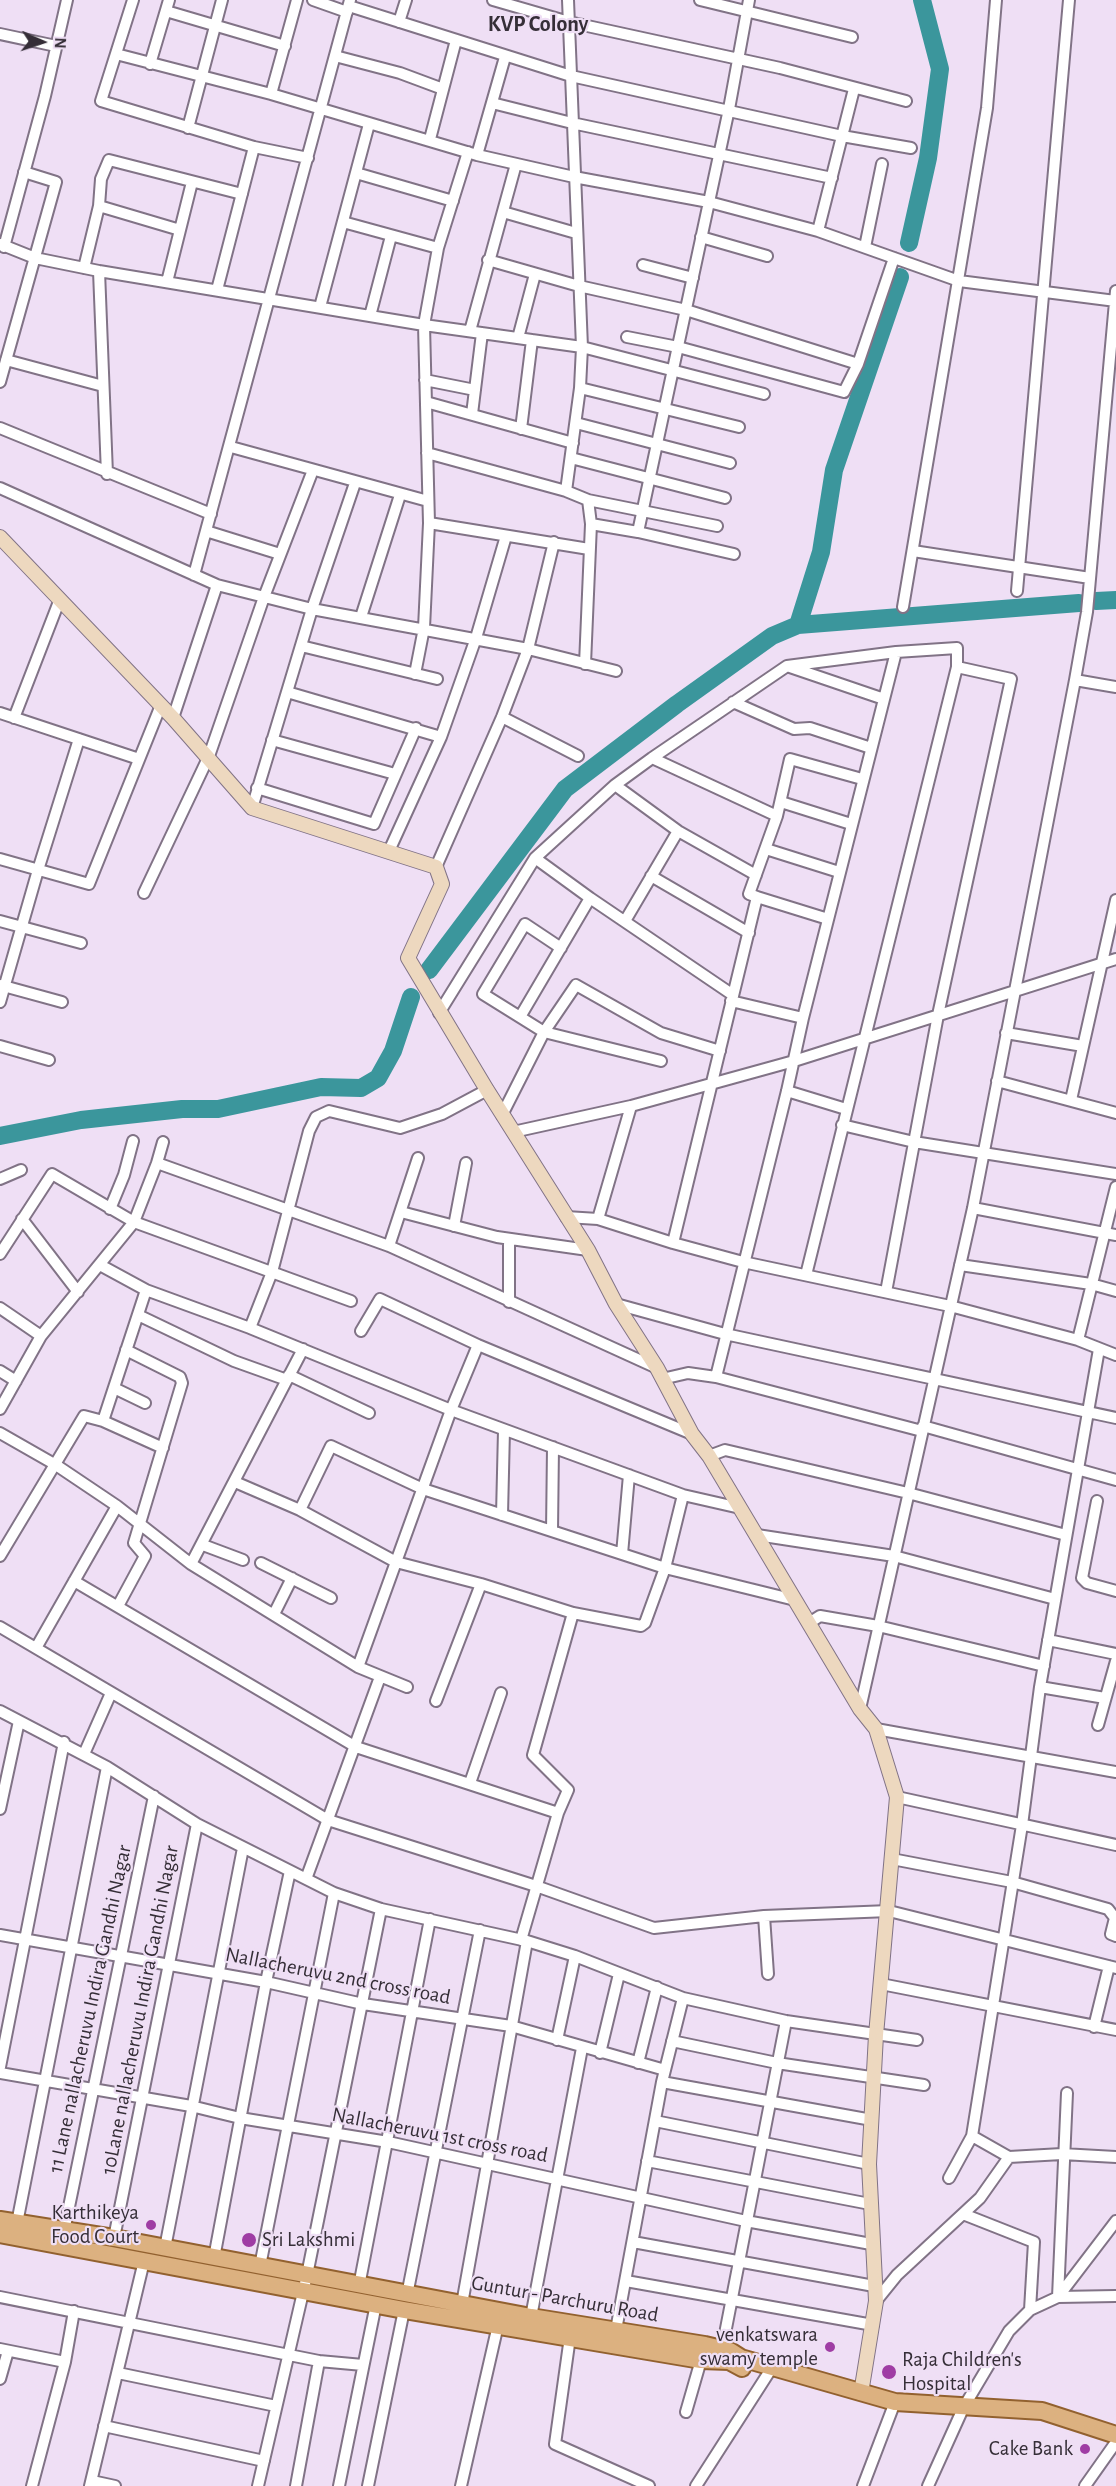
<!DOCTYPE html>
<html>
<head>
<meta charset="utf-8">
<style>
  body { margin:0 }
  #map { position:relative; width:1116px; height:2486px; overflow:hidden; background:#efdff5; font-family:"Alegreya Sans",sans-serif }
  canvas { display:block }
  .north { position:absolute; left:12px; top:12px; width:60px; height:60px; -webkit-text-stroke:4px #efdff5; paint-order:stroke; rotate:93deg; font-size:16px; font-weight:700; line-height:24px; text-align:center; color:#352e37 }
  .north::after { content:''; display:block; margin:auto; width:21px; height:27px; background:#352e37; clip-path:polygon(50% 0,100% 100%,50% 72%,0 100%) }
</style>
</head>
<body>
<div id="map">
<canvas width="1116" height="2486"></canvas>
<div class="north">N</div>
</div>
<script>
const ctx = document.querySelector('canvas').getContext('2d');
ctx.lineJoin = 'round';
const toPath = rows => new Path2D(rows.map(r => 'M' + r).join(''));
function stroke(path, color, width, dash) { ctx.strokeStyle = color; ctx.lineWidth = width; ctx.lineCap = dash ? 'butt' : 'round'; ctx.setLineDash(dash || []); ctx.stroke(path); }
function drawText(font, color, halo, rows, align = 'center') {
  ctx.font = font + ' "Alegreya Sans",sans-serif'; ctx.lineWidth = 4.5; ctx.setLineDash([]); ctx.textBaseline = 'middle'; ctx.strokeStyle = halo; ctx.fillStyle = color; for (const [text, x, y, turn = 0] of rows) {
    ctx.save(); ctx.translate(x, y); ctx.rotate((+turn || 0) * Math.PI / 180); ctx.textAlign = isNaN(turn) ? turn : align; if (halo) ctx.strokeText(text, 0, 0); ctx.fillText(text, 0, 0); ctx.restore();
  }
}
stroke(toPath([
  [909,243,928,158,940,69,922,0],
  [1096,601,1116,600],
  [798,625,821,552,834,470,900,277],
  [429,970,565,789,677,704,772,636,798,625,1079,603],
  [0,1136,81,1120,182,1109,218,1109,321,1087,361,1088,378,1078,393,1051,411,997]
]), '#3b969c', 18);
const minor = toPath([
  [133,0,101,101,254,147,308,158],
  [313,0,347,12],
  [493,0,569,22,780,68,906,101],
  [700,0,852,37],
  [349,6,571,76,842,136,911,148],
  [166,11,285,46],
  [399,22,406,0],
  [0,34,56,46],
  [116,54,271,94,477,155,574,177,709,202,818,231,959,281,1116,301],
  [335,56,400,73,443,89],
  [150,64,169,0],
  [271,94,297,0],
  [492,103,572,123,832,178],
  [188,128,222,0],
  [430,139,456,40],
  [477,155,505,57],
  [356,173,453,201],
  [99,206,180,230],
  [503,212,576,233],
  [343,222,438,248],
  [818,231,854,89],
  [701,237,767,256],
  [0,244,35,258,99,271,424,325,582,347,764,394],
  [4,247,45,96,67,0],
  [865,247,882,164],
  [488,260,579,286,686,310,858,364],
  [643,265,693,278],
  [84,268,99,206,101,179,109,160,242,194],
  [99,271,107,474],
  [167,282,192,182],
  [217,290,254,147],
  [320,307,369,124],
  [370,316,391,236],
  [470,331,516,164],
  [627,337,678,347,844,392,858,364,894,258],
  [518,338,535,274],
  [6,360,103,386],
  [425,380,475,390],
  [0,382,56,182,24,172],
  [580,388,739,427],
  [426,402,573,443],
  [472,414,482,333],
  [576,423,730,463],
  [0,428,211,514],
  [521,429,532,340],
  [231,447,428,501],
  [427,453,566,491,588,500,717,526],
  [571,458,725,498],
  [0,488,217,585,312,609,528,649,616,671],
  [566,491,580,388,582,347,568,0],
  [429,523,589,549],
  [591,524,638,532,734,554],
  [206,531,280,554],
  [638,532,729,109,749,0],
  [913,551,1090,578],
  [194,575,350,0],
  [1017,591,1069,0],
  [903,607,987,108,996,0],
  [361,617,400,495],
  [301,646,437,679],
  [896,652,803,1018,787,1091,716,1377,922,1431],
  [585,664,591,524,588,500],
  [790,667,884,699],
  [415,674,424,628,429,523,424,325,438,248,468,152],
  [1075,680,1116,687],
  [287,692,441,737],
  [733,702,794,729,810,728,871,748],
  [0,713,139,759],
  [502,717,578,756],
  [14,718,60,599],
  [173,718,217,585],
  [272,740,395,774],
  [652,758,777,816],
  [615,785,678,831,756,875],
  [257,788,374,824,416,728],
  [781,802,851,824],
  [252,808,312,609,355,483],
  [766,849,839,872],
  [389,851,441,737,476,638,506,536],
  [535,858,590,898],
  [0,859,89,884,161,705],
  [436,867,502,717,528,649,554,542],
  [651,876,749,933],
  [144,893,209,756,264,597,313,470],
  [757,897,749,894,777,816,790,759,862,779],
  [0,921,81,943],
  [625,921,678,831],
  [561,948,525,924,483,994,544,1032,661,1061],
  [0,985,62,1002],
  [731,1001,803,1018],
  [0,1002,38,870,79,739],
  [439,1013,535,858,615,785,652,758,787,666,896,652,957,648,957,667,806,1275],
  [520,1017,590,898,733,995],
  [1006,1033,1083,1046],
  [0,1046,49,1060],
  [997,1081,1116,1113],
  [787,1091,846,1109],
  [1071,1100,1116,900],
  [502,1115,544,1032,576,985,661,1033,720,1051],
  [842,1125,914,1142,1116,1174],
  [513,1132,631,1106,794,1061,1116,959],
  [157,1163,389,1246,657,1368],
  [0,1179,21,1170],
  [973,1208,1116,1235],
  [110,1209,124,1175,133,1141],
  [401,1212,497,1237,588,1250],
  [566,1217,598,1219,673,1243,743,1262,950,1306,1078,1340,1116,1355],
  [22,1219,78,1292],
  [598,1219,631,1106],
  [454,1226,466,1163],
  [509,1239,509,1302],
  [673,1243,757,897,828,919],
  [389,1246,418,1158],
  [0,1254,52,1174,134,1222,351,1301],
  [100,1265,146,1290,250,1328,451,1410,683,1495,740,1508],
  [960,1265,1091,1284,1116,1291],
  [886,1292,938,1015,1011,679,957,667],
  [616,1304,725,1334,1116,1418],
  [0,1308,41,1336],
  [138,1315,234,1361,287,1380],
  [250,1328,272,1272,309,1131,316,1117,329,1111,400,1128,442,1114,487,1090],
  [361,1331,380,1299,478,1345,692,1434],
  [1078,1340,1116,1187],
  [0,1371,16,1381],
  [289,1375,369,1413],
  [662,1379,688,1373,716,1377],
  [114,1388,145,1403],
  [0,1409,41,1336,134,1222,157,1163,163,1142],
  [103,1421,163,1448],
  [923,1426,1116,1480],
  [0,1433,56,1465,117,1506,191,1564,358,1667,407,1687],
  [709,1456,725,1450,908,1493,1066,1535],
  [235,1482,300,1510,396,1562,481,1584,573,1613,641,1626,645,1623,665,1568,683,1495],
  [1097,1501,1082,1578,1087,1583,1116,1591],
  [300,1510,331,1446,423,1489,665,1568,795,1600],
  [502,1515,504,1430],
  [552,1531,553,1447],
  [757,1535,894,1556,1055,1599],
  [203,1545,243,1560],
  [622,1554,629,1475],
  [0,1556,84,1416,103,1421,146,1290],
  [261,1563,331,1598],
  [191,1564,303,1349],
  [74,1581,356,1747,558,1813,521,1940],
  [118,1606,145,1556,134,1543,182,1383,180,1377,126,1350],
  [274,1614,292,1578],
  [809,1623,820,1616,878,1626,1044,1666],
  [0,1627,328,1820,536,1886,654,1928,764,1916,889,1911,1116,1968],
  [1048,1640,1116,1654],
  [36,1648,117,1506],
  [358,1667,451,1410,478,1345],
  [1040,1687,1105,1698],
  [436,1701,481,1584],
  [860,1709,973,1208,1075,680,1087,612,1116,291],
  [0,1711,107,1767,197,1824,334,1893,381,1909,527,1941,575,1956,683,1998,786,2021,917,2040],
  [1098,1725,1116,1661],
  [876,1729,1116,1772],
  [84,1754,111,1693],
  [470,1783,501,1693],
  [897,1797,1116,1845],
  [0,1809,19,1721],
  [558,1813,568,1790,533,1755,573,1613],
  [892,1859,1012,1882,1108,1909,1115,1918,1111,1934,1116,1936],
  [306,1879,380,1677],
  [764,1916,768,1974],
  [0,1935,266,1982,363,2004,511,2026,665,2070],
  [881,1984,1116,2030],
  [1094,2027,1109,1966],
  [557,2040,575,1956],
  [672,2041,777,2063,924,2085],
  [600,2053,619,1974],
  [638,2063,657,1987],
  [0,2067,64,1742],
  [0,2073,191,2106,240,2118,388,2142,746,2221,871,2244],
  [662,2082,872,2120],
  [1067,2093,1058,2297,1116,2296],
  [655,2121,869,2164],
  [972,2136,1009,2157],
  [647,2161,870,2204],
  [949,2178,972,2136,1022,1825,1040,1687,1099,1349],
  [963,2214,1034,2242,1030,2310],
  [17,2223,107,1767],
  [64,2231,154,1796],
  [114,2238,197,1824],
  [633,2242,874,2286],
  [165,2248,243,1848],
  [214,2258,266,1982,290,1871],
  [260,2266,334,1893],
  [626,2281,873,2325],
  [359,2286,430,1919],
  [407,2295,480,1930],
  [0,2297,319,2361,363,2365],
  [876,2301,897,2275,980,2198,1009,2157,1062,2154,1116,2157],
  [462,2304,527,1941],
  [531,2317,582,2048],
  [616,2330,662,2082,683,1998],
  [570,2337,555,2444,649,2486],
  [0,2349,65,2362],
  [722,2349,786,2021],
  [118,2373,276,2406],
  [0,2379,8,2351],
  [965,2405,1009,2331,1030,2310,1058,2297,1116,2221],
  [686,2412,701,2360],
  [104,2426,264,2461],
  [92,2481,115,2486],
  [32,2486,65,2362,74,2311],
  [90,2486,144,2261],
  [258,2486,307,2275,381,1909],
  [296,2486,319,2361],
  [339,2486,376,2304],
  [368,2486,404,2310],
  [461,2486,498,2325],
  [696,2486,773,2366],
  [863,2486,895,2402],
  [928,2486,961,2413],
  [1085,2486,1114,2445]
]);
const secondary = toPath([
  [0,537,173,718,252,808,436,867,442,884,408,958,487,1090,588,1250,616,1304,657,1368,692,1434,709,1456,860,1709,876,1729,897,1797,876,2035,869,2164,876,2301,861,2393]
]);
const primary = toPath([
  [0,2220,114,2238,531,2317,705,2345,730,2351,741,2358,895,2402,1042,2411,1116,2435],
  [0,2234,404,2310,701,2360,729,2361,742,2368]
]);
stroke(minor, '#817386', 14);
stroke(secondary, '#817386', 16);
stroke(primary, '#92612f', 20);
stroke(minor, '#fff', 10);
stroke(secondary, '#edd8bf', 14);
stroke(primary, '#dcb180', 16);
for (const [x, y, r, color] of [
  [151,2225,6,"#9f3da4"],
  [249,2240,8,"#9f3da4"],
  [830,2347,6,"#9f3da4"],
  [889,2372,8,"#9f3da4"],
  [1085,2449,6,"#9f3da4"]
]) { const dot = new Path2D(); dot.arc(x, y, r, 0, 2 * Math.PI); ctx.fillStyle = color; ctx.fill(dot); stroke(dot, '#efdff5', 2); }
drawText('21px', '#352e37', '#efdff5', [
  ["Nallacheruvu 2nd cross road",338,1976,11],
  ["11 Lane nallacheruvu Indira Gandhi Nagar",90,2009,-78],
  ["10Lane nallacheruvu Indira Gandhi Nagar",140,2010,-79],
  ["Nallacheruvu 1st cross road",440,2135,11],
  ["Guntur - Parchuru Road",565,2299,10]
]);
drawText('21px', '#352e37', '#efdff5', [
  ["Karthikeya",139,2213],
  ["Food Court",139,2237],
  ["Sri Lakshmi",262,2240,"left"],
  ["venkatswara",818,2335],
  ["swamy temple",818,2359],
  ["Raja Children's",902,2360,"left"],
  ["Hospital",902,2384,"left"],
  ["Cake Bank",1073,2449]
], 'right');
drawText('bold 22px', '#352e37', '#efdff5', [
  ["KVP Colony",538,24]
]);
</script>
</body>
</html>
